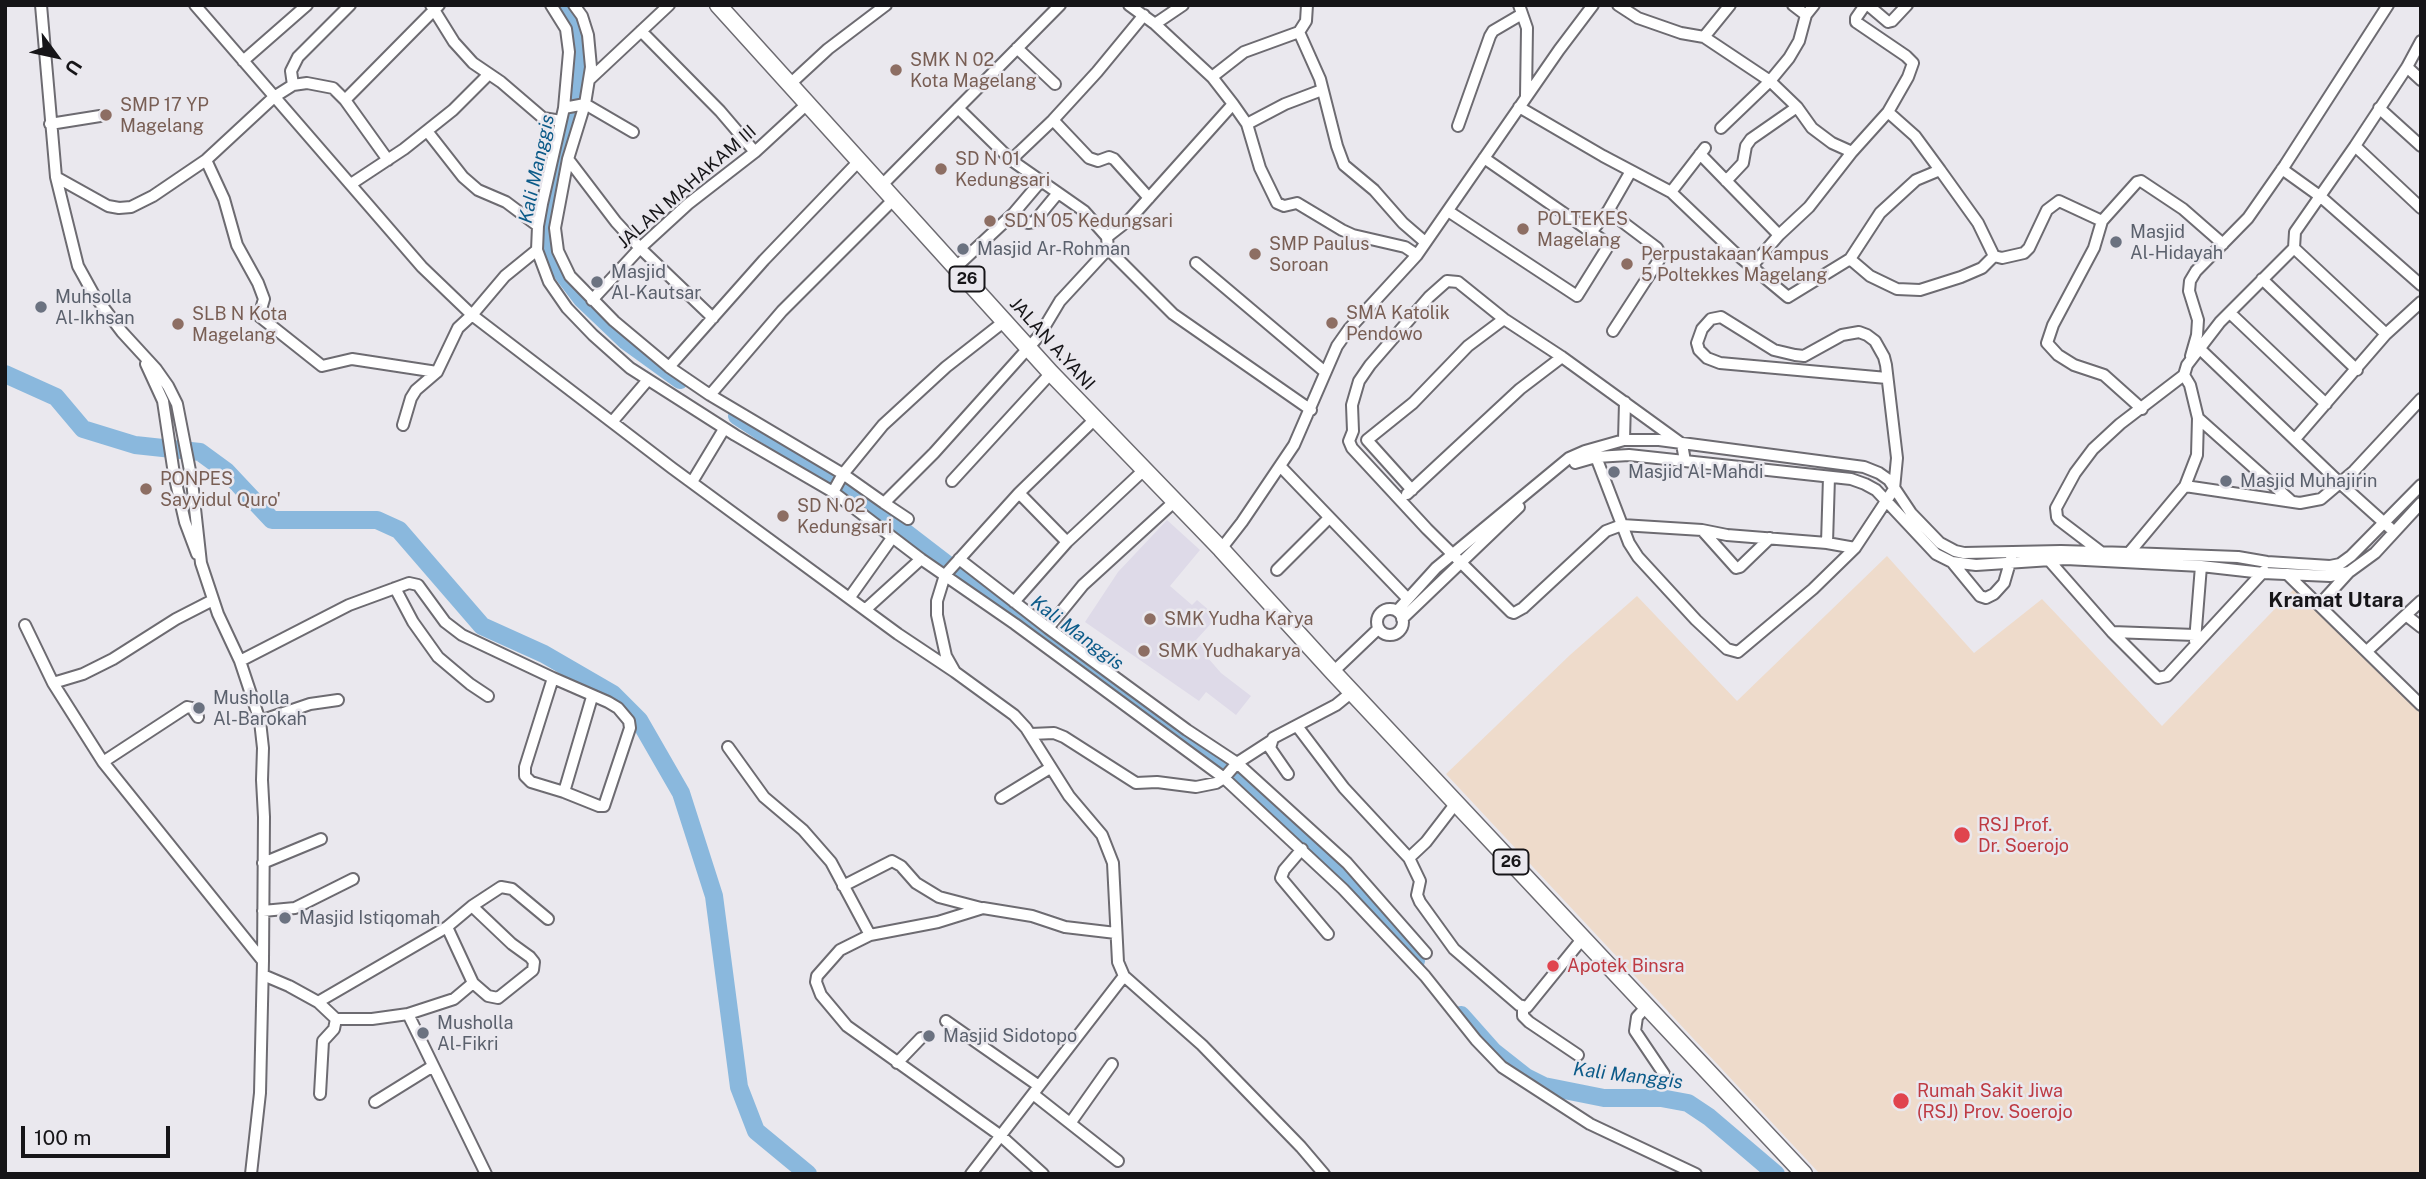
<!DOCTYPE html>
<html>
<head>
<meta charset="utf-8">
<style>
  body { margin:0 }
  #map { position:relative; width:2426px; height:1179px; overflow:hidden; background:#eae8ee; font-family:"Public Sans",sans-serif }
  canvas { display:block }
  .frame { position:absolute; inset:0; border:7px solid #161518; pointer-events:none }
  .north { position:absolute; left:21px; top:21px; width:70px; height:70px; -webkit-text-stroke:5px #eae8ee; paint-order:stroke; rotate:123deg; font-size:19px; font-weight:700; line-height:28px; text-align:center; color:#161518 }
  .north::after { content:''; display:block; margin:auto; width:24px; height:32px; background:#161518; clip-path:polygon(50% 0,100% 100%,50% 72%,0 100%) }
  .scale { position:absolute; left:21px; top:1126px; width:149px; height:32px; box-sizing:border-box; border:4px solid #161518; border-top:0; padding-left:9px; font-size:21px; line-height:24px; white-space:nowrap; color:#161518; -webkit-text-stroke:5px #eae8ee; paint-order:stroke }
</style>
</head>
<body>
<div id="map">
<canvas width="2426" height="1179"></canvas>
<div class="frame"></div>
<div class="north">U</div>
<div class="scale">100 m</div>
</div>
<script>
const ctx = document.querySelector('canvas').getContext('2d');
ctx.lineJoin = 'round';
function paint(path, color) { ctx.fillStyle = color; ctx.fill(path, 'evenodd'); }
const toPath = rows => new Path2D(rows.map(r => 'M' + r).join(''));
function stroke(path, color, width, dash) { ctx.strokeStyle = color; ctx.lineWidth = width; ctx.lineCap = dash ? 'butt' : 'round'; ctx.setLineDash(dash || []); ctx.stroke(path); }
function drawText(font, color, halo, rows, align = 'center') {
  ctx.font = font + ' "Public Sans",sans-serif'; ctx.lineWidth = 5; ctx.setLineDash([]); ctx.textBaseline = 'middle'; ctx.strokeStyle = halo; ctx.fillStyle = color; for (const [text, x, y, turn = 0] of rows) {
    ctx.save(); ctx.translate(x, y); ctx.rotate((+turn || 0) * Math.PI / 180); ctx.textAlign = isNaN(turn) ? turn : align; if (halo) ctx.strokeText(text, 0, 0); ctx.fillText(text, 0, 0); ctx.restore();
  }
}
paint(toPath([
  [1167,520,1200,550,1170,586,1192,605,1197,600,1217,617,1196,640,1203,647,1208,658,1221,673,1251,696,1236,715,1206,692,1199,701,1085,622,1118,572]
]), '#dedae8');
paint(toPath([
  [1887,556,1974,653,2042,599,2162,726,2294,589,2368,657,2421,714,2421,1174,1820,1174,1446,774,1570,655,1637,596,1737,701]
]), '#eedbcb');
stroke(toPath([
  [567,5,577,17,580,40,580,69,555,169,543,233,560,270,582,299,626,341,680,380],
  [5,374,56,397,83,429,135,445,200,452,226,471,272,520,377,520,399,530,482,626,544,654,613,694,639,720,681,793,714,896,739,1087,756,1131,808,1174],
  [737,416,849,489,996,602,1245,784,1349,880,1416,961],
  [1461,1015,1493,1051,1526,1077,1544,1086,1604,1098,1661,1098,1688,1103,1709,1117,1776,1174]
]), '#8ab8dd', 18);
const minor = toPath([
  [41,5,56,177,78,266,94,295,122,332,156,369,168,386,177,404,192,481,201,563,218,614,240,661,260,721,263,748,262,780,264,817,263,961,260,1093,251,1174],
  [195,5,422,267,472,315,672,468,898,634,955,672],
  [431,5,454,42,473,63,501,82,543,118,561,121],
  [551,5,566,29,569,52,564,108],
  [574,5,582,16,588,35,591,67,585,104,568,159,555,228,558,251,570,276,614,321,669,367,710,395,843,474,884,503,934,453,1039,336,1060,301,1108,249,1107,237,1084,211,1011,160],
  [1129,5,1155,24,1212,77,1233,104,1247,124,1260,168,1277,203,1284,206,1297,203,1342,230,1353,235,1405,247,1417,255],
  [1307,5,1306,21,1299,32,1320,79,1337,146,1344,165,1374,190,1403,223,1425,242],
  [1519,5,1527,28,1526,96],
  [1618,5,1638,18,1681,33,1704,37,1770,81,1797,107,1812,128,1832,143,1852,152,1888,112,1915,136,1940,170],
  [1793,5,1806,15,1814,5],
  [1865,5,1856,18,1856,22,1906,56,1913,63,1908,77,1888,112],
  [1868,5,1888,22,1892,21,1907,5],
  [1155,24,1183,5],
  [641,31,720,111,755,152],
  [1704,37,1730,5],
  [1017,48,1055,84],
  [243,61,307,5],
  [2407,67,2421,80],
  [1212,77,1244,52,1299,32],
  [590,79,669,5],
  [293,85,291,71,298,57,350,5],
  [789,85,828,49,886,5],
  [345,100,439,5],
  [1519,107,1603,156,1671,192,1734,252,1788,297,1850,259,1870,276,1897,289,1920,290,1961,277,1982,268,1994,256,2002,258,2024,253,2029,248,2047,210,2059,201,2102,221],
  [958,108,1011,160,1053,120,1097,72,1144,15],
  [2379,108,2421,146],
  [1053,120,1089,158,1098,161,1109,157,1114,159,1149,198],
  [50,124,100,116],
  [1247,124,1285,104,1322,90],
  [1458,126,1490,36,1493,31,1522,14],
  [1721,128,1770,81,1789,58,1799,41,1806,15],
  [427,131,463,177,478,190,506,202,538,226],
  [2355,146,2421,208],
  [1700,154,1779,235],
  [1484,158,1591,232,1608,211,1631,171],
  [568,159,616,222,640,248,713,318],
  [206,160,224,199,237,245,258,283,264,299,259,316,322,366,352,359,437,372],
  [2282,169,2321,197,2421,285],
  [56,177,108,206,119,208,131,207,153,196,206,160,274,97,293,85,307,83,333,88,345,100,388,160],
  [1726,181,1743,163,1746,146,1751,139,1797,107],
  [351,184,404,149,453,110,489,74],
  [882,185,1060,5],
  [1671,192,1705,148],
  [1448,211,1577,296,1607,248,1604,241,1591,232],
  [1608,211,1657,248,1660,253,1659,260,1613,331],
  [1013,214,1028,223,1034,222,1058,193],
  [1107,237,1130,219,1233,104],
  [2294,248,2386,334],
  [1108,249,1173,314,1311,410],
  [537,250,549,282,567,308,593,335,630,368,735,435,833,492,921,559,1015,624,1224,778,1343,889,1425,976,1476,1040,1502,1067,1590,1124,1696,1174],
  [1850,259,1880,213,1916,180,1940,170,1978,223,1994,256],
  [1196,263,1325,372],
  [1752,266,1779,235,1809,207,1852,152],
  [956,267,1013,214,1041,181],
  [2262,279,2357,370],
  [592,300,640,248,688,204,755,152,807,104],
  [2230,313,2326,404],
  [2200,349,2341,484,2390,528],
  [2191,356,2197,335,2198,320,2189,291,2190,281,2196,271,2248,218,2285,165,2388,5],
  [146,364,163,401,174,474,185,522,197,554],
  [669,367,764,260,859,161],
  [710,395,782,311,894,199],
  [2142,409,2104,375,2074,365,2058,355,2047,343,2053,325,2094,248,2102,221,2137,182,2141,181,2183,209,2223,244],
  [2198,418,2290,500],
  [1095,419,1019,493,945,575,937,601,937,615,946,656,955,672,1014,715,1026,728,1069,796,1102,835,1113,863,1118,962,1124,976,1202,1045,1301,1147,1324,1174],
  [612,422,647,381],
  [403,425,411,398,416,390,437,372,458,328,472,315,505,276,537,250,538,226,542,204,564,108,585,104,633,132],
  [2295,439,2386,334,2421,302],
  [1624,440,1625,402],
  [1596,457,1629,543,1638,557,1696,620,1727,649,1738,652,1813,589,1855,548,1894,489,1897,458,1886,365,1884,357,1875,341,1867,335,1859,332,1842,335,1804,356,1795,355,1774,350,1721,317,1711,319,1702,329,1697,343,1699,350,1707,358,1720,363,1887,378],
  [1685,461,1682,444,1562,357,1504,319,1458,282,1447,281,1429,297,1370,365,1359,381,1352,405,1353,431,1349,441,1352,448,1427,529,1511,612,1514,613,1523,608,1606,531,1622,525,1702,530,1727,535,1827,543,1855,548],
  [1575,463,1596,457,1629,455,1851,479,1865,484,1876,490,1936,554,1952,562,1976,565,2066,559,2201,566,2263,573,2330,576,2349,572,2375,553,2421,503],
  [1281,467,1407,598],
  [952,481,1051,373],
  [692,482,724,429],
  [2185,486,2300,503,2321,499,2354,471,2421,399],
  [1412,490,1367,440,1413,403,1468,346,1504,319],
  [833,492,843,474,883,425,946,367,1006,320],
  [1019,493,1067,542],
  [1407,494,1520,389,1562,357],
  [884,503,908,519],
  [1702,530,1736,568,1740,567,1770,538],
  [1827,543,1829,477],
  [1221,549,1242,522,1294,445,1337,346,1349,329,1417,255,1559,50,1593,5],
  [2101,552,2059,520,2057,517,2056,508,2075,473,2093,449,2120,424,2184,375],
  [2129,553,2185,486,2197,455,2198,418,2190,385,2184,375,2187,365,2220,322,2294,248,2295,232,2355,146,2407,67,2421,41],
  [2047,558,2112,632,2158,678,2167,676,2264,571],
  [959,559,1048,628,1187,730,1237,763,1347,863,1426,953],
  [1952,562,1980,596,1986,598,1994,594,2004,583,2011,559],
  [1277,570,1329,518],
  [2287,574,2421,705],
  [395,588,413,622,438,657,470,684,488,696],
  [850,597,892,538],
  [1014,602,1067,542,1145,469],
  [2319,605,2349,572],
  '1377 622a13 13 0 1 1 26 0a13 13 0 1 1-26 0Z',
  [866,609,921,559],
  [1397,611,1436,568,1569,458,1585,451,1624,440,1659,440,1864,467,1879,473,1889,480,1911,513,1940,543,1955,551,1964,553,2061,551,2129,553,2238,557,2267,562,2330,566,2340,564,2351,556,2421,485],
  [2407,616,2421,627],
  [1402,619,1519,507],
  [25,625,53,683,103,762,263,961],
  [1048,628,1083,585,1175,501],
  [2112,632,2195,635],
  [2195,641,2201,566],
  [2367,651,2421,601],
  [240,661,349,605,409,583,418,585,445,622,462,635,553,678],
  [1333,672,1378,629],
  [553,678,608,702,618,708,629,721,630,728,604,806,599,806,564,792,531,782,525,776,525,767,553,678],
  [53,683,83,674,113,659,176,619,213,600],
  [260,721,310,704,338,700],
  [1297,726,1344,788,1409,858],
  [1031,734,1054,733,1064,737,1136,783,1157,782,1196,787,1216,783,1224,778,1237,763,1271,741],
  [728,747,764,797,803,830,831,862,870,935],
  [103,762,187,707,192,708,198,717],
  [1288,774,1270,748,1273,738,1336,705,1352,692],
  [564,792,592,697],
  [1001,798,1050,768],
  [1456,803,1426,842,1409,858,1420,881,1417,895,1420,902,1454,949,1519,1005,1527,1007,1583,938],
  [1302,849,1284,870,1281,878,1328,934],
  [263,863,321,839],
  [843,886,892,861,901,866,916,883,939,897,981,908],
  [263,911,295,908,353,879],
  [447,927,473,983],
  [263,975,289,986,318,1002,336,1019,372,1019,408,1014,486,1174],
  [318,1002,447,927,472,906,501,887,512,889,548,919],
  [1647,1006,1637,1017,1635,1031,1664,1074],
  [1523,1007,1523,1016,1529,1022,1578,1055],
  [408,1014,454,999,473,983,488,996,498,998,533,970,534,962,530,957,512,944,472,906],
  [946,1021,1039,1086],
  [897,1063,921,1038],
  [320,1094,323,1041,334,1029,336,1019],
  [1033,1094,1118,1161],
  [375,1102,433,1066],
  [1071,1122,1112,1064],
  [971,1174,1124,976],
  [1043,1174,1001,1136,847,1026,821,995,816,982,817,976,840,950,870,935,938,922,983,908,1032,916,1065,927,1116,933]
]);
const highway = toPath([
  [718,5,1051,373,1221,549,1333,672,1804,1174]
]);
stroke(minor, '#6d6b71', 14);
stroke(highway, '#6d6b71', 19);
stroke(minor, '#fff', 10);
stroke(highway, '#fff', 16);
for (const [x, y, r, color] of [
  [896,70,7,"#8d6e63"],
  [106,115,7,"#8d6e63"],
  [941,169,7,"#8d6e63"],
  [990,221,7,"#8d6e63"],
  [1523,229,7,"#8d6e63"],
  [2116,242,7,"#6b7280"],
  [963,249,7,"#6b7280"],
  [1255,254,7,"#8d6e63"],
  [1627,264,7,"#8d6e63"],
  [597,282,7,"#6b7280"],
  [41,307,7,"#6b7280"],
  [1332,323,7,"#8d6e63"],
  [178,324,7,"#8d6e63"],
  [1614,472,7,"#6b7280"],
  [2226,481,7,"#6b7280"],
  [146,489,7,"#8d6e63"],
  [783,516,7,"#8d6e63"],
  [1150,619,7,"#8d6e63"],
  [1144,651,7,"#8d6e63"],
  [199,708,7,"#6b7280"],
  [1962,835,9,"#e0444e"],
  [285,918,7,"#6b7280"],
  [1553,966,7,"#e0444e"],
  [423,1033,7,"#6b7280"],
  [929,1036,7,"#6b7280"],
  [1901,1101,9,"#e0444e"]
]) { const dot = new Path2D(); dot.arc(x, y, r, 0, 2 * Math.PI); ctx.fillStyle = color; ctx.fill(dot); stroke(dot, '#eae8ee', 2.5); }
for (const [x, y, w] of [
  [967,279,35],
  [1511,862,35]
]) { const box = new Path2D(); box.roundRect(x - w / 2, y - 12.5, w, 25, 5); ctx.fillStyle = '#eae8ee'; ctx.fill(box); stroke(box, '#161518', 2); }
drawText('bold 16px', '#161518', null, [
  ["26",967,279],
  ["26",1511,862]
]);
drawText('18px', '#785e54', '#eae8ee', [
  ["SMK N 02",910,60],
  ["Kota Magelang",910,81],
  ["SMP 17 YP",120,105],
  ["Magelang",120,126],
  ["SD N 01",955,159],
  ["Kedungsari",955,180],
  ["POLTEKES",1537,219],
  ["Magelang",1537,240],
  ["SD N 05 Kedungsari",1004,221],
  ["SMP Paulus",1269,244],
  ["Soroan",1269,265],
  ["Perpustakaan Kampus",1641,254],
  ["5 Poltekkes Magelang",1641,275],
  ["SMA Katolik",1346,313],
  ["Pendowo",1346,334],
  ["SLB N Kota",192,314],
  ["Magelang",192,335],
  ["PONPES",160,479],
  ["Sayyidul Quro'",160,500],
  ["SD N 02",797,506],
  ["Kedungsari",797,527],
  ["SMK Yudha Karya",1164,619],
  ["SMK Yudhakarya",1158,651]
], 'left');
drawText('18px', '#161518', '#eae8ee', [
  ["JALAN MAHAKAM III",687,187,-41],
  ["JALAN A.YANI",1052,344,48]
]);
drawText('18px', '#5b616d', '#eae8ee', [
  ["Masjid",2130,232],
  ["Al-Hidayah",2130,253],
  ["Masjid Ar-Rohman",977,249],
  ["Masjid",611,272],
  ["Al-Kautsar",611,293],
  ["Muhsolla",55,297],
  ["Al-Ikhsan",55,318],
  ["Masjid Al-Mahdi",1628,472],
  ["Masjid Muhajirin",2240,481],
  ["Musholla",213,698],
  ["Al-Barokah",213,719],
  ["Masjid Istiqomah",299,918],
  ["Musholla",437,1023],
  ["Al-Fikri",437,1044],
  ["Masjid Sidotopo",943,1036]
], 'left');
drawText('18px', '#be3a42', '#eae8ee', [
  ["RSJ Prof.",1978,825],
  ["Dr. Soerojo",1978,846],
  ["Apotek Binsra",1567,966],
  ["Rumah Sakit Jiwa",1917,1091],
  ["(RSJ) Prov. Soerojo",1917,1112]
], 'left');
drawText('italic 19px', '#0c5b89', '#eae8ee', [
  ["Kali Manggis",537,169,-78],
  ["Kali Manggis",1077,633,37],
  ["Kali Manggis",1628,1076,7]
]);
drawText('bold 21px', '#161518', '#eae8ee', [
  ["Kramat Utara",2336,601]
]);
</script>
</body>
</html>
